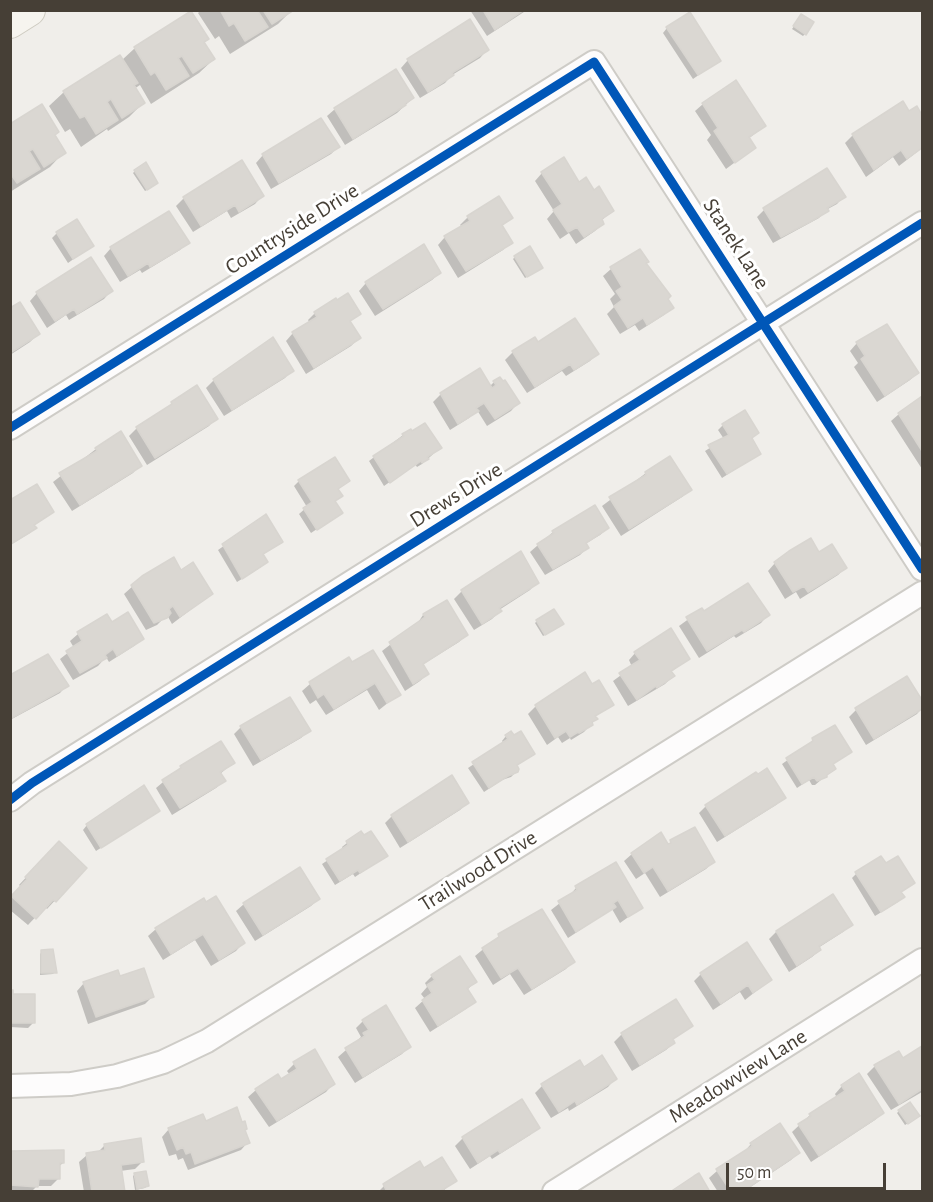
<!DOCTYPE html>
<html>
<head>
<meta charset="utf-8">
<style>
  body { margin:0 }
  #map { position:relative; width:933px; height:1202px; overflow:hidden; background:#f0eeea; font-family:"Alegreya Sans",sans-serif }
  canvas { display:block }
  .frame { position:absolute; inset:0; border:12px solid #463f36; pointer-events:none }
  .scale { position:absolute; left:726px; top:1163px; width:160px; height:27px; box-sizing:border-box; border:3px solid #463f36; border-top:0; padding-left:8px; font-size:18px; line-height:21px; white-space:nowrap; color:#463f36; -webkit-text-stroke:4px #fff; paint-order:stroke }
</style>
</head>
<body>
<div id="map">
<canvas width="933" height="1202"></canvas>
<div class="frame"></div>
<div class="scale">50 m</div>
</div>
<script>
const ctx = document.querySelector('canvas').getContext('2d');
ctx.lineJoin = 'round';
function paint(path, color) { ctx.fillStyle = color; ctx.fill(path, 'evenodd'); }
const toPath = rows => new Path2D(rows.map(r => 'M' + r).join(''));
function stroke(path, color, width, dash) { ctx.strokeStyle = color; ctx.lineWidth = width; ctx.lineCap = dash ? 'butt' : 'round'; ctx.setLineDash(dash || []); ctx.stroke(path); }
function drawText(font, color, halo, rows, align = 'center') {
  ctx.font = font + ' "Alegreya Sans",sans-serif'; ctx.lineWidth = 6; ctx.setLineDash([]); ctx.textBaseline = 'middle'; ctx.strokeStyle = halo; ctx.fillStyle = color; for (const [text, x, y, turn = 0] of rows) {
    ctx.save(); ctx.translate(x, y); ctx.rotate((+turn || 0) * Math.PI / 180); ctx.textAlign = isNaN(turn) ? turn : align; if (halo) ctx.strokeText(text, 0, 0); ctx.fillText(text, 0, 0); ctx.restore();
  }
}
paint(toPath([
  [201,10,292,10,278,24,230,54,219,36,215,39,198,13],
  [470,10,527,10,487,36],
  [191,13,203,42,214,59,199,73,151,104,140,85,134,89,143,103,129,117,108,131,107,129,81,147,70,129,65,132,49,106,64,92,122,60,135,48],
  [800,18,805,34,803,36,792,29],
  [667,28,720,60,693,79,663,33],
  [487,50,480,58,452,75,445,83,420,98,401,68,408,60],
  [413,98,397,113,345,145,327,116,335,109],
  [902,103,909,113,916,108,922,118,922,148,899,166,893,157,866,177,845,143,853,135],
  [703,104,765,126,748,139,754,148,726,169,707,140,711,135,695,111],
  [10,126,54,136,64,152,50,167,10,192],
  [338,147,331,154,271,189,256,163,263,155],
  [135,171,155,185,145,191,133,173],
  [542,173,579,184,594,192,612,211,601,221,603,223,595,231,576,244,569,233,560,239,547,219,554,211,535,181],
  [262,196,255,204,231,218,227,211,193,232,176,206,184,198],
  [844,196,837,204,826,210,819,218,773,243,757,217,764,210],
  [468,217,511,218,501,227,511,242,503,250,458,278,438,245,445,237,462,227,460,225],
  [57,233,92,246,68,263,52,238],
  [188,242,180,250,142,273,140,270,120,282,104,256,111,248],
  [640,251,645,264,672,307,664,315,639,331,635,325,620,334,607,314,614,307,610,299,615,294,603,276,611,269],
  [515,257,539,269,525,278,513,259],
  [440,273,432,280,375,316,359,291,366,283],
  [111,291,104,299,69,320,66,315,47,328,30,301,37,293],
  [10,310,38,334,30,342,10,355],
  [315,313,359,313,349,322,359,338,351,346,306,374,286,341,293,333,310,323,308,320],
  [857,343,917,373,910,380,877,402,854,367,858,363,850,351],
  [538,344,597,353,590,361,566,376,562,371,527,393,505,360,513,352],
  [241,363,292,370,285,378,224,416,206,388,214,380],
  [479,370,489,387,494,382,518,403,511,411,487,426,477,410,469,418,450,430,433,402,440,395],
  [922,398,922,469,891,421,899,414],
  [172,403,216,418,209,426,147,465,129,436,137,428,164,411],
  [424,425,440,448,422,464,417,467,415,464,384,486,369,461,403,435],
  [723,425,757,433,751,439,759,454,722,478,705,451,724,439,718,430],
  [120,433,140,465,133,473,72,511,53,482,96,449],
  [646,473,690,490,682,497,621,536,602,506],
  [299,481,348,481,337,490,341,496,334,502,341,513,311,533,299,514,307,507,294,486],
  [10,502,53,512,33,526,35,528,30,533,10,545],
  [608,528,600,535,585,544,587,548,580,555,545,575,530,552,553,532],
  [238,536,282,541,262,555,266,562,261,567,237,582,218,550],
  [775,563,845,568,838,575,800,599,796,592,785,599,768,571],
  [181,572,211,594,172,624,167,615,157,625,146,630,124,594,143,577],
  [537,582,530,590,499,610,500,611,492,619,474,630,454,599,462,591],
  [447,602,466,635,459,642,422,665,427,674,420,681,405,691,382,651,417,624,423,615],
  [701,610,703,613,768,615,761,623,736,638,734,636,699,658,679,626],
  [106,616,111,624,142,639,134,646,109,662,106,657,98,666,73,680,60,659,74,648,70,641,78,634],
  [537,621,560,626,543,636,535,623],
  [636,652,688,658,670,673,673,676,665,684,628,706,613,681,632,667,629,660],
  [349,659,352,665,399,694,379,710,367,690,326,715,316,700,310,704,302,691,310,684],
  [584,675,592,686,612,704,595,717,596,719,584,732,571,740,570,738,562,743,558,737,547,745,528,714,536,706],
  [10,677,67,685,60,693,10,720],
  [907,678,922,703,922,708,917,714,866,745,849,717,856,710],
  [241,727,309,731,301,738,253,766,234,734],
  [506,736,528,758,516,766,516,772,511,777,502,780,484,792,468,768,504,744,502,741],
  [813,739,834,769,815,785,812,785,809,780,797,788,782,764,809,745],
  [233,763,220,774,224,781,216,788,172,815,156,788,181,767],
  [784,798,776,805,717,842,699,813,706,806],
  [467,803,460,810,400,848,385,823,392,816],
  [158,811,96,851,83,830,87,825],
  [361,833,386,856,355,877,353,874,335,885,322,864,343,850,342,847,347,843],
  [660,834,667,845,671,842,713,862,706,869,660,897,645,873,636,879,624,861,641,846],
  [58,843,85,868,47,909,45,907,28,925,10,910,10,898,21,887,19,885],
  [615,864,641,908,620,923,612,909,568,938,551,910,569,896,576,888],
  [885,865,913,883,900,893,903,897,898,902,875,916,852,878,856,874],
  [833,896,851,924,843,932,818,948,820,950,812,957,789,972,769,939,776,932],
  [318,899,311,906,255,941,236,911,244,904],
  [205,904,243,943,236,951,211,966,195,940,163,960,148,936,156,929],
  [499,936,573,961,566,969,524,995,510,974,493,985,475,956],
  [42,952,55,972,53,974,40,975,40,954],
  [701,974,770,980,745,1000,740,992,713,1010,694,981],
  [432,976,475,982,467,990,474,1002,466,1009,430,1032,415,1008,425,999,421,994,427,987,425,983],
  [119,978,153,996,145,1004,88,1024,77,991,84,983],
  [10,992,33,1023,28,1028,10,1027],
  [675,1001,691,1026,672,1040,674,1043,666,1050,632,1071,614,1042,621,1035],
  [363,1021,409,1046,402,1054,355,1083,338,1057,361,1037,356,1028],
  [922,1047,922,1092,891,1110,867,1074,875,1066,903,1060],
  [294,1064,333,1084,326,1092,269,1127,248,1097,256,1090,280,1081,290,1075,287,1071],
  [584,1069,615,1079,608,1087,569,1111,568,1108,551,1118,535,1093,542,1086],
  [842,1086,882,1113,875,1120,811,1162,792,1132,810,1115,837,1098,835,1094],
  [521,1101,538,1128,530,1135,492,1159,490,1156,470,1169,455,1146,463,1138],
  [899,1111,916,1118,905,1125,897,1113],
  [205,1123,244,1131,248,1142,241,1150,188,1170,183,1158,178,1160,176,1154,169,1156,162,1137,169,1129],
  [751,1144,798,1153,791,1160,743,1192,718,1192,709,1178,717,1171,744,1152],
  [104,1146,143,1161,135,1169,120,1171,123,1192,84,1192,79,1162,87,1155,97,1153],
  [10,1153,63,1163,58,1167,59,1178,51,1186,37,1186,31,1192,10,1192],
  [420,1163,424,1170,455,1180,442,1192,378,1192,384,1186],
  [135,1174,147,1186,145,1188,135,1190,133,1176]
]), '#0003');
const building = toPath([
  [220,10,257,10,268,27,245,41,234,23,229,26,220,10],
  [263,10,294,10,272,24,263,10],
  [483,10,524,10,495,30,483,10],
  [191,11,209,39,204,42,215,59,193,73,182,56,178,58,189,76,166,90,155,72,151,75,134,47,191,11],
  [690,12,721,61,698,75,666,27,690,12],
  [801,14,814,22,806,35,793,26,801,14],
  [470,19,489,50,452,73,454,75,428,92,407,59,470,19],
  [120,55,138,83,134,85,145,103,122,118,111,99,107,102,118,120,96,134,85,116,80,118,63,91,120,55],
  [396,69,414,98,405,104,406,105,353,139,334,108,396,69],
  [736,80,766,126,749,137,756,148,735,163,714,131,718,128,702,103,736,80],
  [903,101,909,111,917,106,922,115,922,148,907,159,901,150,874,170,852,134,903,101],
  [42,104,59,132,55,135,66,153,44,167,33,149,29,151,40,169,17,183,10,173,10,124,42,104],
  [321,118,340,147,279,183,262,154,321,118],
  [564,157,579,182,586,177,594,190,599,186,614,211,602,219,604,224,584,237,577,227,568,232,553,210,562,204,541,172,564,157],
  [242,160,264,196,239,212,235,205,201,226,183,197,242,160],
  [146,162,158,183,147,190,134,170,146,162],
  [827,168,846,197,827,208,829,211,810,222,781,237,763,208,827,168],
  [499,196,513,218,502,225,513,243,466,271,444,236,470,221,467,216,499,196],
  [169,211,190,243,150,267,148,263,128,276,110,247,169,211],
  [77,219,94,246,73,259,56,232,77,219],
  [424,244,441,273,383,309,365,282,424,244],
  [530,246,543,268,527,277,514,256,530,246],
  [640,249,649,262,646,263,671,296,668,299,674,308,647,325,643,318,628,328,614,306,622,300,616,291,622,287,610,267,640,249],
  [91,257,113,291,77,314,74,309,55,321,36,292,91,257],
  [348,293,361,314,350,321,361,338,314,368,292,332,317,317,314,312,336,298,337,300,348,293],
  [20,302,40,334,10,353,10,308,20,302],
  [575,318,599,354,574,370,570,364,535,387,512,351,535,337,538,342,575,318],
  [887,324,919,373,885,396,861,359,865,356,856,342,887,324],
  [273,337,294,371,232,410,213,379,273,337],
  [480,368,492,388,496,385,493,381,500,377,503,381,505,380,520,403,495,419,484,403,476,408,479,411,458,424,440,393,480,368],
  [197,385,218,419,155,458,136,427,172,404,171,402,197,385],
  [922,396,922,451,898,413,922,396],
  [745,410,759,433,752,438,761,454,727,474,708,445,729,435,722,424,745,410],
  [425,423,442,448,427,457,429,459,422,463,421,461,390,483,373,456,404,436,402,434,411,429,412,431,425,423],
  [121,431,142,466,80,505,59,473,97,451,95,448,121,431],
  [670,456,692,490,629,529,609,497,646,475,645,472,670,456],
  [335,457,350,481,338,489,343,496,335,501,343,513,317,530,303,508,312,502,298,480,335,457],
  [37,484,54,512,34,525,37,528,11,544,10,500,37,484],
  [595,505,609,528,586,543,589,548,553,569,537,544,554,533,552,531,595,505],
  [266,514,283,542,263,554,268,562,242,579,222,544,266,514],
  [811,538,819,552,832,544,847,568,808,592,804,586,793,592,774,562,789,551,811,538],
  [521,551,539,583,499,608,502,611,482,624,461,590,521,551],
  [174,557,181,570,193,562,213,594,180,617,173,606,169,609,171,613,167,618,154,623,131,585,142,576,174,557],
  [748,583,770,615,744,632,742,630,707,651,686,617,702,608,704,611,748,583],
  [447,600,468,635,423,664,429,674,413,684,389,642,425,617,423,614,447,600],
  [554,609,564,624,545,635,536,620,554,609],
  [128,612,144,639,117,656,113,649,105,655,107,658,80,673,66,651,82,641,77,632,107,614,112,622,128,612],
  [671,628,690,659,671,671,675,676,657,688,656,686,637,700,619,673,640,660,634,652,671,628],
  [373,650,401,695,387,703,375,683,334,709,324,694,318,698,309,682,349,657,352,662,373,650],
  [48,654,69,686,10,719,10,675,48,654],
  [585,672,592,684,599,680,614,705,595,716,598,719,592,722,593,725,579,733,578,732,570,737,566,731,555,738,535,705,585,672],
  [907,676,922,700,922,709,874,739,855,708,907,676],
  [290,697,311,731,261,760,240,726,290,697],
  [835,725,852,752,833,764,836,769,827,775,827,777,817,781,814,777,802,784,786,758,813,741,812,738,835,725],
  [511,731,514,735,521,731,535,754,517,765,519,769,518,772,508,776,489,788,472,762,508,739,505,735,511,731],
  [221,741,235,763,220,772,226,781,180,808,162,780,181,768,180,766,221,741],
  [767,768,786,798,725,836,705,805,756,772,758,774,767,768],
  [452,775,469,803,408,842,391,815,452,775],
  [144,785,160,811,101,848,86,824,144,785],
  [695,827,715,862,668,891,653,867,644,873,631,853,661,832,668,844,671,843,670,840,695,827],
  [361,831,364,835,371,831,388,856,360,873,358,870,340,881,326,859,348,845,346,841,361,831],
  [59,841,87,868,56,902,53,900,36,919,11,896,27,879,25,877,59,841],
  [881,856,886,863,898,856,915,883,901,892,905,897,881,912,855,872,881,856],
  [616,862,643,908,628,917,618,900,613,903,616,907,576,932,558,901,577,890,575,886,616,862],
  [300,867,320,899,263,935,243,903,300,867],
  [833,894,853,925,819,946,821,950,797,966,776,931,833,894],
  [216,896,245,943,219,960,203,934,171,954,155,928,204,898,206,902,216,896],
  [542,909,575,962,532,989,518,968,501,978,482,948,499,937,498,934,542,909],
  [747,942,772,980,753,993,748,985,721,1004,700,973,747,942],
  [53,949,57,973,41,973,41,950,53,949],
  [460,956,477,982,467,988,476,1002,438,1026,422,1000,432,993,427,985,435,980,431,975,460,956],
  [144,968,154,997,96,1017,83,982,118,970,120,976,144,968],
  [10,990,13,990,13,994,35,994,35,1023,10,1023,10,990],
  [676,999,693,1026,673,1039,675,1043,640,1065,621,1033,676,999],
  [386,1005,411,1047,363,1077,345,1048,365,1036,363,1033,369,1030,362,1020,386,1005],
  [922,1046,922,1089,899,1104,874,1065,899,1051,903,1058,922,1046],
  [315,1049,335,1084,277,1121,255,1089,278,1074,281,1079,297,1069,293,1062,315,1049],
  [602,1055,617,1079,577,1105,575,1101,559,1112,541,1084,580,1060,584,1067,602,1055],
  [859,1073,884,1113,819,1156,798,1124,811,1116,809,1114,845,1091,841,1085,859,1073],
  [522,1099,540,1128,500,1153,498,1150,478,1163,462,1137,522,1099],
  [910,1102,920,1116,908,1124,898,1110,910,1102],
  [237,1107,242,1122,245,1121,247,1129,245,1130,250,1143,195,1164,191,1152,186,1154,183,1147,177,1150,168,1128,203,1114,206,1121,237,1107],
  [780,1123,800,1153,742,1192,731,1192,716,1169,752,1146,750,1143,780,1123],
  [141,1138,144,1162,121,1165,125,1192,92,1192,86,1153,105,1150,104,1144,141,1138],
  [64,1150,64,1163,60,1163,60,1179,39,1179,38,1187,10,1185,10,1151,64,1150],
  [442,1157,457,1181,439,1192,387,1192,383,1184,420,1161,424,1168,442,1157],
  [146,1171,149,1186,137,1189,134,1173,146,1171],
  [699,1173,710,1192,670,1192,694,1176,699,1173]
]);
paint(building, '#dad7d2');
stroke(building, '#d8d5d0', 1.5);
const minor = toPath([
  [10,428,594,62,922,569],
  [10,800,32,783,922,223],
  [10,1086,71,1084,117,1076,163,1062,207,1041,922,593],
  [554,1192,922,960]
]);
const secondary = toPath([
  [10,22,29,10]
]);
stroke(minor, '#ceccc7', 26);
stroke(secondary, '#cecbc1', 34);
stroke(minor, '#fdfcfc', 22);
stroke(secondary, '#f6f4ef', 32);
stroke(toPath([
  [10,428,594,62,922,569],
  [10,800,32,783,922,223]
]), '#0057b8', 9);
drawText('22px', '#463f36', '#fff', [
  ["Countryside Drive",292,229,-32],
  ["Stanek Lane",736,244,57],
  ["Drews Drive",456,495,-32],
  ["Trailwood Drive",478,871,-32],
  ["Meadowview Lane",738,1076,-32]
]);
</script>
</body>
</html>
